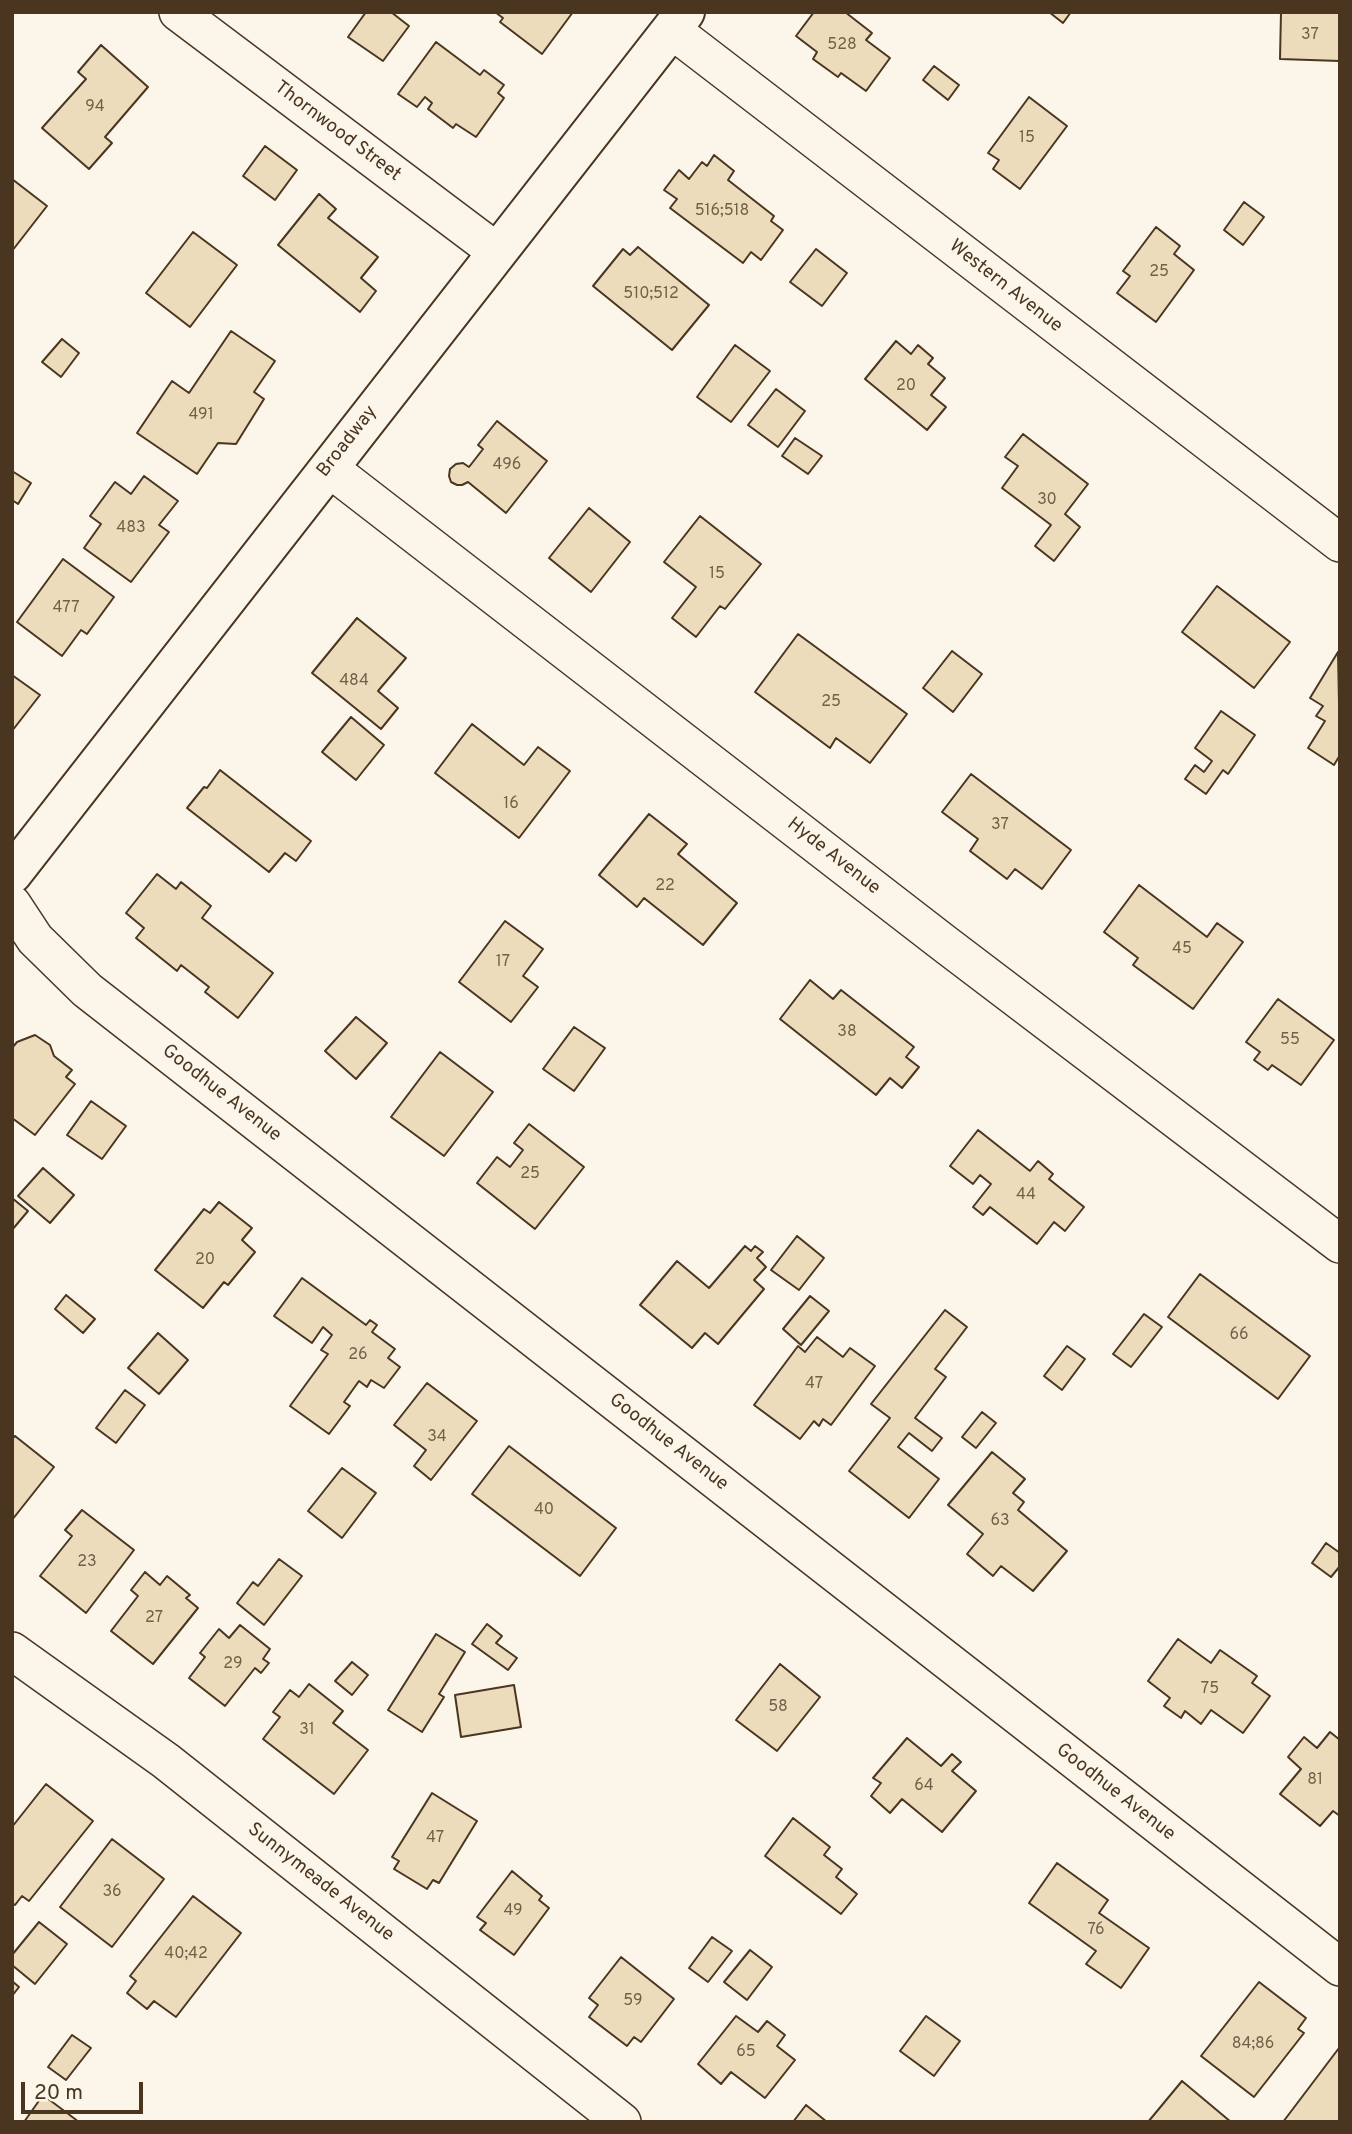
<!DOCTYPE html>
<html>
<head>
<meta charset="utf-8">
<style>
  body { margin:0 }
  #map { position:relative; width:1352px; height:2134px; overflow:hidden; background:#fbf6e9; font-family:Overpass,sans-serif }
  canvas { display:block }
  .frame { position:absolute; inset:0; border:14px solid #4a3520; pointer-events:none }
  .scale { position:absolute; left:21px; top:2082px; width:122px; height:32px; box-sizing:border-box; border:4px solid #4a3520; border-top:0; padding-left:9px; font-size:21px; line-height:24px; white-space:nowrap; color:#4a3520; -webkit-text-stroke:5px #fbf6e9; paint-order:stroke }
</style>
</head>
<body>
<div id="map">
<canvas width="1352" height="2134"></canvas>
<div class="frame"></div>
<div class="scale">20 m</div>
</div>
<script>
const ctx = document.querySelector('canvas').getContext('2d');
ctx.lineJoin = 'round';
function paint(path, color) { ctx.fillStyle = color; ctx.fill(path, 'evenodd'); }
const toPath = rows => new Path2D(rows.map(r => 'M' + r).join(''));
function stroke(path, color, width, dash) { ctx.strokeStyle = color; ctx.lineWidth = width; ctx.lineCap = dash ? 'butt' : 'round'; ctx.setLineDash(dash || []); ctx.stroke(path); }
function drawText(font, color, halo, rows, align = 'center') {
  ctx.font = font + ' Overpass,sans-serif'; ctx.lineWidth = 5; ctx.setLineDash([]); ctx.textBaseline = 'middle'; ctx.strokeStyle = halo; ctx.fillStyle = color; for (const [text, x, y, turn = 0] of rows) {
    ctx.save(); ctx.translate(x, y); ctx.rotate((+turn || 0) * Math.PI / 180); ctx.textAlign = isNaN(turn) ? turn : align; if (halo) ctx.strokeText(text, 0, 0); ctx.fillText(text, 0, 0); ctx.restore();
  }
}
const building = toPath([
  [366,12,391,12,409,26,383,61,348,37,366,12],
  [495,12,573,12,542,54,500,22,503,18,495,12],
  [814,12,845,12,872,33,866,40,890,58,866,91,841,73,838,77,813,59,817,52,796,36,814,12],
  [1049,12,1071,12,1063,23,1049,12],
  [1281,12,1340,12,1340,61,1280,59,1281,12],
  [436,42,480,75,484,70,504,85,498,93,504,98,476,137,456,124,453,128,428,109,432,103,425,97,417,107,398,94,436,42],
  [101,45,148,87,105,137,112,143,89,169,42,128,86,79,78,72,101,45],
  [934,66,959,85,948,100,923,80,934,66],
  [1029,97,1067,126,1020,189,993,169,999,160,988,153,1029,97],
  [265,146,297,170,275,200,243,176,265,146],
  [714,155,734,171,728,180,774,216,771,221,783,230,761,260,751,252,743,263,670,208,677,199,664,190,679,170,689,179,702,162,707,166,714,155],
  [12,179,47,206,12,251,12,179],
  [319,194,336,209,328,218,378,257,361,278,376,291,360,312,278,245,319,194],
  [1244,202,1264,217,1243,245,1224,230,1244,202],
  [1156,227,1180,246,1174,254,1194,270,1156,322,1117,293,1130,276,1123,271,1156,227],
  [193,232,237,265,190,327,146,293,193,232],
  [638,247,709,305,672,350,593,286,623,249,630,255,638,247],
  [816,249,847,273,822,306,790,282,816,249],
  [231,331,275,361,254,392,264,399,236,444,218,443,197,474,137,433,172,381,189,393,231,331],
  [62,339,79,353,61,377,42,362,62,339],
  [896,341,911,354,918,345,933,358,928,364,945,378,931,395,946,407,927,430,865,379,896,341],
  [735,345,770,371,731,422,697,397,735,345],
  [776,389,805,411,778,447,748,425,776,389],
  [497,421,547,461,506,513,468,482,462,485,457,485,451,482,449,476,450,469,456,464,463,463,469,467,483,449,478,445,497,421],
  [1023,434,1088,484,1065,514,1080,527,1054,561,1035,546,1051,525,1002,488,1018,466,1005,457,1023,434],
  [795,438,822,456,808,474,782,456,795,438],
  [12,471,31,483,18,504,12,500,12,471],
  [144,476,178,501,159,525,169,532,131,582,84,548,101,524,90,516,115,482,131,494,144,476],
  [589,508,630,542,591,592,549,558,589,508],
  [700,516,761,564,725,609,720,606,696,637,672,618,696,587,664,562,700,516],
  [63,559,114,597,87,634,81,630,62,656,17,622,63,559],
  [1217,586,1290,642,1254,688,1182,632,1217,586],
  [357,618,406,658,378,691,398,708,381,729,312,673,357,618],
  [798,634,907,714,870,763,836,738,830,748,755,692,798,634],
  [952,651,982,674,953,712,923,688,952,651],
  [1338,652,1340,755,1334,765,1308,748,1325,721,1316,716,1323,706,1310,698,1338,652],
  [12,675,40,695,12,731,12,675],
  [1221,711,1255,735,1228,774,1223,770,1206,794,1185,779,1195,765,1204,772,1212,761,1195,748,1221,711],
  [351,717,384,745,356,780,322,752,351,717],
  [472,724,524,765,538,747,570,771,519,838,435,773,472,724],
  [220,770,311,841,296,861,285,853,269,872,187,808,204,787,207,788,220,770],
  [971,774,1071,850,1042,889,1015,869,1007,879,970,851,978,839,942,812,971,774],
  [649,814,687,844,678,854,737,903,703,945,644,898,637,907,599,875,649,814],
  [157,874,176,889,181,882,211,906,202,918,273,973,238,1018,205,992,209,987,181,965,177,971,136,938,144,928,126,913,157,874],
  [1139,885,1207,937,1217,923,1243,942,1193,1009,1133,965,1138,958,1104,932,1139,885],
  [505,921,543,949,523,976,538,987,511,1022,459,982,505,921],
  [810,980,833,999,841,990,914,1047,906,1057,919,1067,902,1088,890,1078,876,1095,780,1019,810,980],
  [1278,999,1334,1040,1301,1085,1272,1065,1268,1070,1254,1060,1260,1052,1246,1042,1278,999],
  [356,1017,387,1043,356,1079,325,1051,356,1017],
  [574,1027,605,1048,574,1091,543,1069,574,1027],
  [35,1035,50,1045,54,1056,72,1070,66,1077,75,1084,35,1135,12,1118,12,1048,17,1042,35,1035],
  [440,1052,493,1092,444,1156,391,1117,440,1052],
  [91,1101,126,1126,102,1159,67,1135,91,1101],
  [529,1124,584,1167,535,1229,477,1183,497,1157,510,1167,523,1150,514,1143,529,1124],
  [978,1130,1030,1171,1038,1161,1053,1174,1049,1179,1084,1207,1065,1231,1054,1222,1037,1244,990,1207,983,1215,973,1207,991,1184,980,1175,973,1184,950,1166,978,1130],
  [43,1168,74,1195,50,1223,18,1196,43,1168],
  [12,1198,28,1211,12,1230,12,1198],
  [219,1202,252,1228,242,1240,255,1252,228,1285,224,1282,203,1308,155,1270,204,1209,210,1213,219,1202],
  [797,1236,824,1258,799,1290,771,1270,797,1236],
  [745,1246,751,1251,755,1246,763,1252,757,1258,766,1267,754,1280,764,1289,718,1344,705,1333,692,1348,640,1305,677,1261,709,1288,745,1246],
  [1200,1274,1310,1356,1278,1399,1168,1317,1200,1274],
  [302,1278,366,1325,370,1320,377,1325,372,1332,395,1349,388,1358,400,1367,384,1388,371,1380,367,1387,359,1381,344,1402,350,1406,329,1434,290,1406,328,1354,321,1350,332,1335,323,1327,312,1343,274,1316,302,1278],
  [66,1295,95,1319,83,1333,55,1309,66,1295],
  [810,1296,829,1311,801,1345,783,1329,810,1296],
  [945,1310,967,1327,935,1369,946,1377,915,1418,942,1438,932,1451,909,1433,898,1447,939,1479,909,1518,849,1471,890,1418,871,1404,945,1310],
  [1144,1314,1162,1327,1131,1367,1113,1354,1144,1314],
  [158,1333,188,1360,159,1394,128,1368,158,1333],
  [817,1337,843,1357,850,1348,875,1366,831,1425,823,1419,819,1426,814,1421,800,1439,754,1405,798,1346,805,1352,817,1337],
  [1067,1346,1085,1359,1062,1390,1044,1376,1067,1346],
  [427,1383,477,1421,431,1480,414,1466,426,1450,394,1425,427,1383],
  [125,1390,145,1405,116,1443,96,1428,125,1390],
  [982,1412,996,1423,976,1448,962,1437,982,1412],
  [15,1436,54,1467,12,1520,12,1439,15,1436],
  [509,1446,616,1528,580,1576,472,1494,509,1446],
  [992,1452,1025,1479,1013,1493,1024,1502,1018,1510,1067,1551,1033,1591,1001,1566,993,1576,967,1554,983,1534,948,1505,992,1452],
  [342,1468,376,1493,342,1538,308,1511,342,1468],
  [82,1510,134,1550,86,1613,40,1576,72,1536,65,1530,82,1510],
  [1326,1543,1340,1553,1340,1566,1331,1577,1312,1563,1326,1543],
  [279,1559,302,1576,264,1625,237,1603,253,1582,258,1586,279,1559],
  [145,1572,160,1585,167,1576,190,1595,186,1598,198,1608,153,1664,111,1631,138,1596,131,1590,145,1572],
  [487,1624,502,1636,496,1643,517,1658,508,1670,472,1644,487,1624],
  [240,1625,270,1649,263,1659,269,1663,261,1673,255,1668,225,1706,189,1678,205,1657,200,1653,219,1629,229,1638,240,1625],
  [436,1634,465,1652,439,1694,444,1697,422,1732,388,1710,436,1634],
  [1178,1639,1211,1663,1220,1650,1257,1676,1252,1683,1270,1696,1243,1733,1211,1710,1201,1724,1185,1711,1181,1718,1164,1706,1170,1698,1148,1681,1178,1639],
  [352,1662,368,1675,352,1695,335,1681,352,1662],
  [780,1664,820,1697,777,1751,736,1720,780,1664],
  [309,1684,343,1711,333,1723,368,1750,334,1794,263,1739,280,1717,273,1712,290,1690,299,1697,309,1684],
  [514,1685,521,1727,461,1737,455,1695,514,1685],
  [1330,1732,1340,1740,1340,1816,1333,1811,1320,1826,1280,1794,1301,1769,1288,1757,1304,1737,1317,1748,1330,1732],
  [907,1738,941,1766,952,1754,961,1762,952,1771,976,1791,942,1832,902,1799,890,1813,871,1796,881,1783,873,1778,907,1738],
  [46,1784,93,1821,29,1901,22,1896,15,1905,12,1903,12,1827,46,1784],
  [432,1793,477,1821,439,1883,433,1880,427,1889,394,1869,399,1861,392,1857,432,1793],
  [793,1818,830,1847,824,1855,842,1869,836,1877,857,1894,841,1914,765,1856,793,1818],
  [112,1839,164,1879,112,1947,60,1907,112,1839],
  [1057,1863,1108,1900,1099,1913,1149,1948,1121,1988,1086,1964,1096,1951,1029,1903,1057,1863],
  [512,1871,542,1896,539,1900,549,1908,514,1955,480,1930,486,1923,477,1917,512,1871],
  [193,1896,241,1933,176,2017,154,2001,147,2009,127,1993,136,1981,130,1976,193,1896],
  [39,1922,67,1944,35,1984,12,1965,12,1955,39,1922],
  [712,1937,732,1951,708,1982,689,1968,712,1937],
  [750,1950,772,1967,747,2000,724,1982,750,1950],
  [621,1957,674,1999,641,2042,634,2037,627,2046,589,2017,598,2005,589,1998,621,1957],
  [12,1981,19,1987,12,1996,12,1981],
  [1259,1982,1306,2018,1298,2029,1304,2033,1254,2097,1201,2056,1259,1982],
  [736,2016,758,2032,767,2021,785,2035,777,2046,795,2060,765,2098,731,2072,721,2084,698,2064,736,2016],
  [926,2016,960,2041,934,2076,900,2051,926,2016],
  [72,2035,91,2048,66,2080,48,2067,72,2035],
  [1339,2048,1340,2122,1283,2122,1339,2048],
  [1182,2081,1231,2122,1148,2122,1182,2081],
  [43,2095,79,2122,24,2122,43,2095],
  [806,2105,827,2122,793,2122,806,2105]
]);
paint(building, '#ecdcbc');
stroke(building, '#4a3520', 2);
const minor = toPath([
  [178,12,497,252],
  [672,30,1340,543],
  [329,468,945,944,1340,1244],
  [12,904,35,939,87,990,1340,1967],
  [12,1651,166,1761,622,2122]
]);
const secondary = toPath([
  [12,874,685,12]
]);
stroke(minor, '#4a3520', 40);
stroke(secondary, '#4a3520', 42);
stroke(minor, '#fbf6e9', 37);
stroke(secondary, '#fbf6e9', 38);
drawText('16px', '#725f47', null, [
  ["37",1310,36],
  ["528",842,46],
  ["94",95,108],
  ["15",1027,139],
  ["516;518",722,212],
  ["25",1159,273],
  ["510;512",651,295],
  ["20",906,387],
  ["491",201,416],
  ["496",507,466],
  ["30",1047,501],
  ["483",131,529],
  ["15",717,575],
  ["477",66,609],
  ["484",354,682],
  ["25",831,703],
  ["16",511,805],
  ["37",1000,826],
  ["22",665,887],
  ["45",1182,950],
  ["17",503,963],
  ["38",847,1033],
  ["55",1290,1041],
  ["25",530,1175],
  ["44",1026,1196],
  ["20",205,1261],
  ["66",1239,1336],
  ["26",358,1356],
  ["47",814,1385],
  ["34",437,1438],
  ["40",544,1511],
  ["63",1000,1522],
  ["23",87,1563],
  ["27",154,1619],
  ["29",233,1665],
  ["75",1210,1690],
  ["58",778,1708],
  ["31",307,1731],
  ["81",1315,1781],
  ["64",924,1787],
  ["47",435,1839],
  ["36",112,1893],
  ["49",513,1912],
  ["76",1096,1931],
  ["40;42",186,1955],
  ["59",633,2002],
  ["84;86",1253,2045],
  ["65",746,2053]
]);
drawText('19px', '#4a3520', '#fbf6e9', [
  ["Thornwood Street",337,132,37],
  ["Western Avenue",1005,287,38],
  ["Broadway",348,442,-52],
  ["Hyde Avenue",833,857,38],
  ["Goodhue Avenue",221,1094,38],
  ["Goodhue Avenue",668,1443,38],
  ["Goodhue Avenue",1115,1793,38],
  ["Sunnymeade Avenue",320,1883,38]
]);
</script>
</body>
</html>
